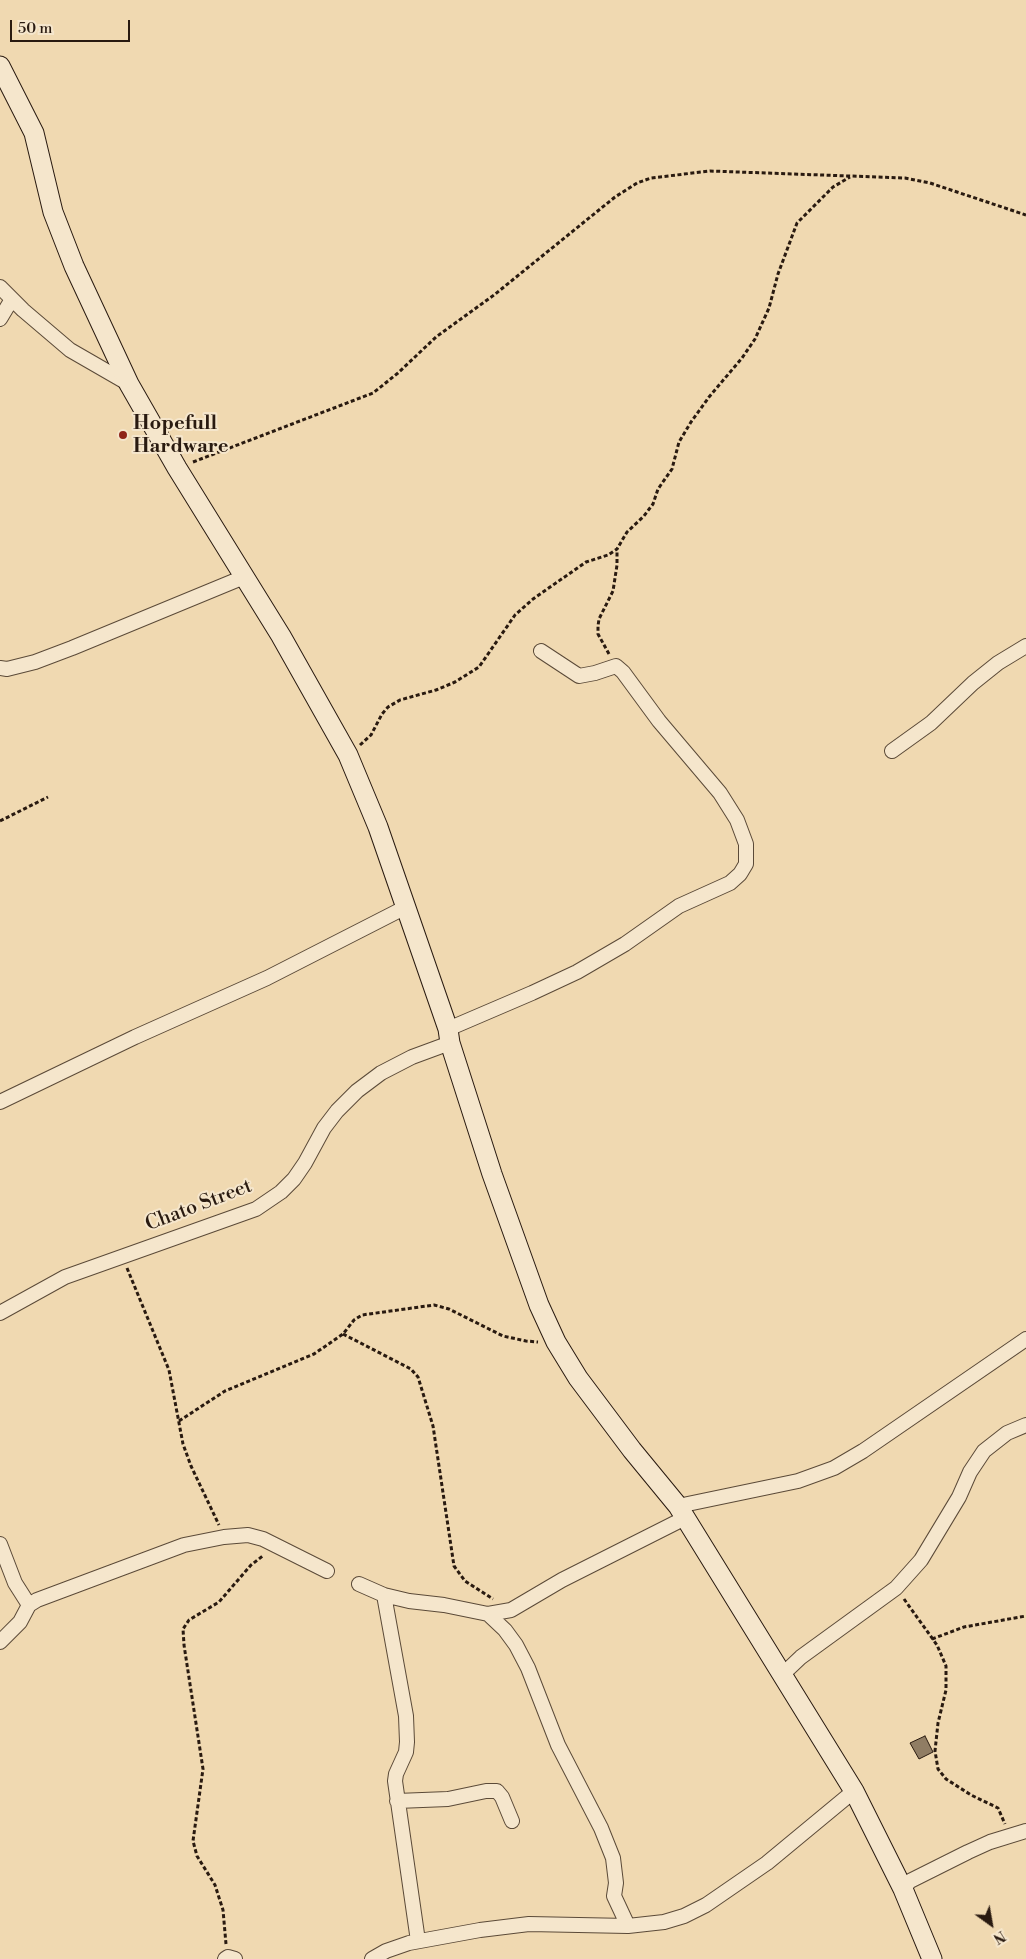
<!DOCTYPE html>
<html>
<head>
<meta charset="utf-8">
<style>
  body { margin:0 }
  #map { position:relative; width:1026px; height:1959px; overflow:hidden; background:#f0d9b1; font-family:"Libre Bodoni",serif }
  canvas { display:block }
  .north { position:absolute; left:966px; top:1899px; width:50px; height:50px; -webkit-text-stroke:4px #f5e6cc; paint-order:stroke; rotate:148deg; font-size:14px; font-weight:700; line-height:20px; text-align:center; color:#291a10 }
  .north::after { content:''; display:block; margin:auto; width:18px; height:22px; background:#291a10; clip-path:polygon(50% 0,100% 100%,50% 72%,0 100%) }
  .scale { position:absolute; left:10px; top:20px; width:120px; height:22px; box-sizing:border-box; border:2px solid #291a10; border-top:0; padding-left:6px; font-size:15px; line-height:18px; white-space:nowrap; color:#291a10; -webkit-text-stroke:4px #f5e6cc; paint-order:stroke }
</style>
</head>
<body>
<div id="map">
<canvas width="1026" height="1959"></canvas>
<div class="north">N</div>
<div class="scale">50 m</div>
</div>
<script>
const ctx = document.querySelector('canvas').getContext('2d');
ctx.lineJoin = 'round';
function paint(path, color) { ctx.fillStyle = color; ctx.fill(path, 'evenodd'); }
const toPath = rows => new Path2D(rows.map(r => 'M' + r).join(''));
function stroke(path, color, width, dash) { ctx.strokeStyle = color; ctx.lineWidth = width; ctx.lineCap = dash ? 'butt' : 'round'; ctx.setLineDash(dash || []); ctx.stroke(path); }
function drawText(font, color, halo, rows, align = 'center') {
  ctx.font = font + ' "Libre Bodoni",serif'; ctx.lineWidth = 4; ctx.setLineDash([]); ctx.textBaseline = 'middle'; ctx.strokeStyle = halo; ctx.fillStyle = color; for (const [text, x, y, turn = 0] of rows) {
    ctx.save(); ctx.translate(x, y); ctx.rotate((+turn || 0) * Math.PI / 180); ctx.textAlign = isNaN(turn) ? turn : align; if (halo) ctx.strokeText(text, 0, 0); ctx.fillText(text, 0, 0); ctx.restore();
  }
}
const building = toPath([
  [925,1736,933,1752,919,1759,910,1743,925,1736]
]);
paint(building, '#907d64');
stroke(building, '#291a10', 1);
const street = toPath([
  [0,287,23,310,70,350,129,384],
  [0,319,12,299],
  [0,668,7,669,35,662,72,648,244,577],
  [892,751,931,723,973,683,998,663,1026,646],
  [448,1029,532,993,577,972,625,944,679,906,730,883,740,874,746,864,746,844,737,820,720,793,659,721,623,672,616,666,595,673,579,676,541,651],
  [0,1102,135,1037,267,978,406,907],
  [0,1313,65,1277,256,1209,281,1192,294,1179,305,1163,324,1128,337,1111,357,1091,381,1073,412,1057,450,1043],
  [678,1506,798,1481,834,1468,863,1451,1026,1339],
  [0,1544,15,1583,29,1605],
  [359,1584,384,1595,409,1601,444,1605,488,1614,511,1610,562,1580,685,1518],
  [384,1595,406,1716,407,1742,406,1752,396,1774,395,1781,418,1941],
  [488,1614,505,1630,516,1645,528,1668,558,1745,601,1828,613,1858,616,1883,614,1896,628,1926],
  [0,1642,20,1622,29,1605,37,1600,184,1545,224,1537,248,1535,263,1539,327,1571],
  [782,1675,801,1657,896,1588,921,1560,959,1497,970,1472,984,1451,1007,1433,1026,1425],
  [397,1801,448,1799,486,1791,497,1791,502,1797,512,1821],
  [903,1889,910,1881,968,1852,990,1842,1026,1831],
  [225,1959,228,1957,235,1959],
  [372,1959,386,1951,409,1943,480,1930,529,1924,628,1926,664,1922,684,1916,706,1905,767,1863,854,1791]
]);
const secondary = toPath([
  [0,66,34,133,53,212,74,266,129,384,177,468,281,636,348,755,378,827,448,1029,450,1043,492,1174,539,1305,556,1342,578,1378,632,1450,678,1506,854,1791,903,1889,932,1959]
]);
stroke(street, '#5b4a38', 16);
stroke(secondary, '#291a10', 21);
stroke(toPath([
  [193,462,373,393,398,373,436,337,494,295,615,197,637,183,651,178,710,171,905,178,930,183,1026,215],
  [609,654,598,634,598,626,599,619,613,591,617,565,617,549],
  [360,745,371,735,382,714,388,707,400,700,436,690,455,682,479,667,515,615,533,599,586,562,608,555,617,549,627,532,644,516,653,504,658,489,672,469,679,442,691,422,709,397,742,358,755,339,769,308,778,274,797,223,833,187,850,177],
  [0,821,48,797],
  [127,1268,169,1370,183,1444,191,1466,219,1525],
  [343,1334,411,1369,418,1377,433,1426,454,1566,465,1581,493,1599],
  [179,1421,225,1391,314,1354,343,1334,354,1320,362,1315,434,1305,449,1309,503,1336,526,1341,538,1342],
  [904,1599,937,1645,946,1666,946,1690,938,1723,935,1751,938,1769,946,1779,971,1795,998,1808,1005,1824],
  [932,1639,964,1627,1026,1616],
  [226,1944,223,1910,215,1885,197,1856,193,1841,203,1769,184,1645,183,1629,189,1620,219,1602,251,1565,264,1555]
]), '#291a10', 3, [4, 2.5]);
stroke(street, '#f5e6cc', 14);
stroke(secondary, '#f5e6cc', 19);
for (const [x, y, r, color] of [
  [123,435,5,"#8f2418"]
]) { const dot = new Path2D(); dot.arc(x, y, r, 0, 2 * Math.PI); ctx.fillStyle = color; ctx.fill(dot); stroke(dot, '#f5e6cc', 2); }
drawText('bold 20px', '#291a10', '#f5e6cc', [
  ["Hopefull",133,424],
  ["Hardware",133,447]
], 'left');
drawText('20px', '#291a10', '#f5e6cc', [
  ["Chato Street",199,1206,-21]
]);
</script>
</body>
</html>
